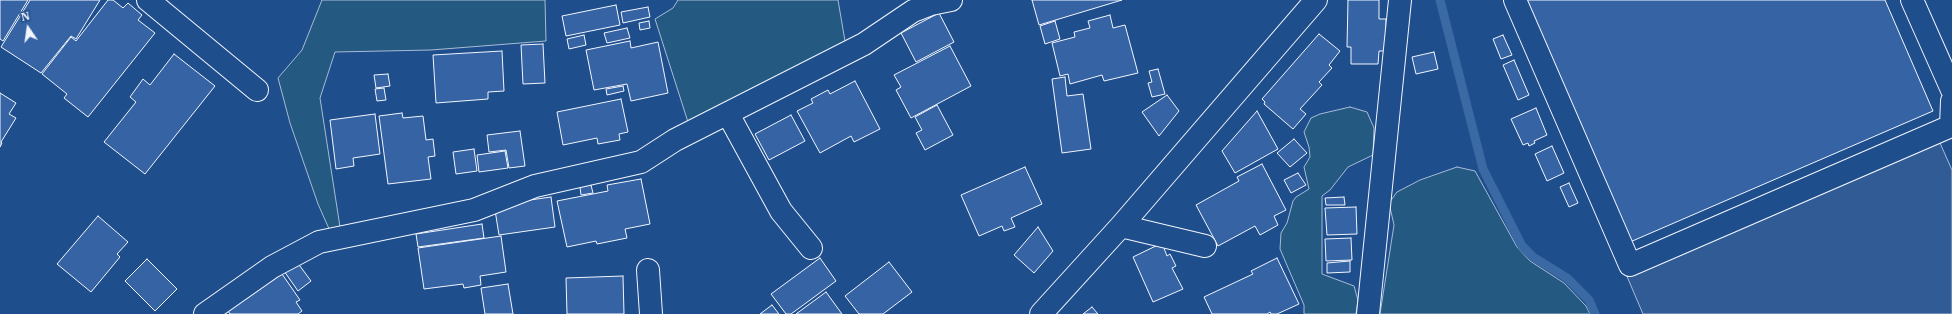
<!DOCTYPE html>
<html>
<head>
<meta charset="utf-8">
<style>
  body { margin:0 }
  #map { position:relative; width:1952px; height:314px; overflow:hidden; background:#1f4e8c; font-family:"IBM Plex Serif",serif }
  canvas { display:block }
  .north { position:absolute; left:8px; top:8px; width:40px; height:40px; -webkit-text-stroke:3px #1f4e8c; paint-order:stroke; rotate:347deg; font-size:11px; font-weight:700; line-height:16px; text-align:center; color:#f2f6ff }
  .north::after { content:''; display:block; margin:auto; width:14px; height:18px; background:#f2f6ff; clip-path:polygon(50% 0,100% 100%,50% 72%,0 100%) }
</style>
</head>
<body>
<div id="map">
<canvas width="1952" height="314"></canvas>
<div class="north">N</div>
</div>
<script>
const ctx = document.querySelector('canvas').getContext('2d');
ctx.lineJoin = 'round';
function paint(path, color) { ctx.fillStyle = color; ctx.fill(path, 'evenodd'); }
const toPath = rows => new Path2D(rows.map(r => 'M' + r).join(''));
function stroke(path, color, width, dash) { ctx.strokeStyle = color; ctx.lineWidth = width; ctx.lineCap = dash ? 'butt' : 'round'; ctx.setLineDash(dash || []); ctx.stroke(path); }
const green = toPath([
  [322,0,545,0,546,41,431,50,335,52,320,98,340,227,330,231,318,204,290,123,278,78,302,50,322,0],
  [678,0,838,0,846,47,688,122,655,19,673,8,678,0],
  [1350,107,1367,112,1374,128,1373,155,1348,167,1330,190,1322,196,1322,274,1354,286,1358,300,1356,314,1304,314,1304,305,1280,249,1281,233,1287,223,1293,201,1296,197,1309,189,1304,167,1310,157,1309,147,1304,132,1311,118,1320,114,1350,107],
  [1457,167,1475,171,1517,247,1530,261,1564,283,1586,306,1590,314,1380,314,1394,225,1389,203,1397,192,1420,180,1457,167]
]);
paint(green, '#245a82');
stroke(green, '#a8bbd7', 1);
const parking = toPath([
  [1932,125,1952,170,1952,314,1643,314,1620,260,1932,125]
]);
paint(parking, '#305b95');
stroke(parking, '#a8bbd7', 1);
stroke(toPath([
  [1440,0,1483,169,1522,246,1533,257,1567,278,1589,300,1595,314]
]), '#3b69a3', 9);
const building = toPath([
  [0,0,28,0,3,41,0,39,0,0],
  [30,0,100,0,76,39,71,36,41,73,1,47,30,0],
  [108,0,113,0,123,8,128,3,142,15,138,20,155,33,88,117,64,98,67,94,42,74,71,37,76,41,108,0],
  [1032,0,1122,0,1039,25,1032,0],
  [1348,0,1379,0,1379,19,1386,19,1386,51,1379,51,1378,64,1351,64,1351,47,1347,47,1348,0],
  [1524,0,1885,0,1933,111,1630,242,1524,0],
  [616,5,620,25,566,36,562,16,616,5],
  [648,7,650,17,623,23,621,12,648,7],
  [939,13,954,42,916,62,901,33,939,13],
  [1110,15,1113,28,1125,25,1138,73,1104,81,1102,75,1070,84,1068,74,1060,76,1052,43,1075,37,1074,32,1090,28,1088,21,1110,15],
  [649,21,650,28,640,30,639,23,649,21],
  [1055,21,1060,39,1045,44,1040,26,1055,21],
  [627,28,630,38,607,43,604,33,627,28],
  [1319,34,1340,51,1329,65,1332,68,1319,82,1322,85,1300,109,1306,114,1293,129,1264,104,1265,102,1262,99,1319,34],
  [584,35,586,45,569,49,567,39,584,35],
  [1503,35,1512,55,1501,59,1493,39,1503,35],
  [630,41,631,48,658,42,668,93,631,101,627,84,594,90,586,50,630,41],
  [543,44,545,83,523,84,521,45,543,44],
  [950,46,971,86,911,118,896,90,901,87,894,75,950,46],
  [502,51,504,91,488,92,488,99,436,103,433,55,502,51],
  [1434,52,1438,69,1416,74,1412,57,1434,52],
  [174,54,215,86,145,174,104,142,136,102,130,97,143,79,150,85,174,54],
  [1514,60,1529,95,1518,100,1503,65,1514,60],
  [1158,69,1165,94,1152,97,1148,83,1152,82,1149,71,1158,69],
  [388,74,390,86,376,88,374,75,388,74],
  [1065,77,1067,96,1083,94,1091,149,1062,153,1052,79,1065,77],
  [855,81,880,129,854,142,851,136,820,153,797,111,813,103,811,99,828,90,830,94,855,81],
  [623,86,624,91,607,95,606,89,623,86],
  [384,88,386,100,377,101,375,89,384,88],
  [0,93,16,103,9,114,16,118,1,142,2,143,0,147,0,93],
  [1167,95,1179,111,1159,136,1142,112,1167,95],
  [621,99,628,132,619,134,620,140,598,144,597,138,563,145,557,112,621,99],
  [937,105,953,135,925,150,916,133,922,130,915,117,937,105],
  [1536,108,1547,135,1534,141,1535,143,1529,146,1528,143,1523,145,1511,119,1536,108],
  [1257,111,1278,149,1235,173,1222,151,1257,111],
  [402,113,403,118,423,116,426,140,433,139,435,156,428,157,431,179,388,184,379,116,402,113],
  [375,114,380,154,353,158,354,166,336,169,330,120,375,114],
  [791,115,805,141,769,160,755,134,791,115],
  [520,131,525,166,509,168,506,150,489,152,487,135,520,131],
  [1294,139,1307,153,1290,167,1277,153,1294,139],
  [1552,146,1564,173,1547,181,1535,154,1552,146],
  [474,149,477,171,456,174,453,152,474,149],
  [505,151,508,168,479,172,477,155,505,151],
  [1262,164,1286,210,1274,216,1278,225,1260,235,1255,226,1218,246,1196,205,1239,181,1237,177,1262,164],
  [1025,167,1042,204,1011,218,1015,227,1004,231,1002,226,979,236,961,195,1025,167],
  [1298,173,1306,185,1291,193,1284,180,1298,173],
  [641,179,650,224,625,229,627,238,597,244,596,241,567,247,557,201,608,191,607,185,641,179],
  [1569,183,1578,203,1569,207,1560,187,1569,183],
  [591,185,593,193,581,195,580,187,591,185],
  [551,197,555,227,499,235,495,210,502,204,551,197],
  [1344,197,1345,205,1326,205,1325,198,1344,197],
  [1356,207,1357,234,1327,235,1325,208,1356,207],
  [98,216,128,242,117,254,120,257,91,292,57,264,98,216],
  [482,224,484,238,418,247,416,234,482,224],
  [1038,227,1053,251,1034,273,1014,255,1038,227],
  [501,236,506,272,480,276,481,285,464,288,463,284,424,289,418,248,501,236],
  [1351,238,1352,260,1326,261,1325,239,1351,238],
  [1162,243,1167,256,1170,254,1176,266,1172,268,1183,289,1153,302,1133,257,1162,243],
  [820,258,836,281,791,314,786,314,771,294,820,258],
  [1277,258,1299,304,1277,314,1271,314,1270,312,1267,314,1212,314,1204,297,1253,274,1251,271,1277,258],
  [147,259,177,289,155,311,125,281,147,259],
  [1350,261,1350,272,1327,273,1327,263,1350,261],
  [297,262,311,281,298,291,284,271,297,262],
  [889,262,912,292,883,314,859,314,845,296,889,262],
  [282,274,300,300,296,302,302,311,298,314,230,314,228,311,282,274],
  [623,276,624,314,567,314,566,278,623,276],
  [508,284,513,314,485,314,481,288,508,284],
  [826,292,842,314,796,314,826,292],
  [772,305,779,314,760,314,772,305],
  [1092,307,1098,314,1083,314,1092,307]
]);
paint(building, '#3563a3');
stroke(building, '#f2f6ff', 1);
const minor = toPath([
  [148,0,257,90],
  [1515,0,1630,265,1951,126,1952,101],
  [1912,0,1952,90],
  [728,114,781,211,811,248],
  [1121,226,1205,246],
  [648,270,651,314],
  [205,314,272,267,319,242,474,210,535,186,641,162,675,140,864,44,913,11,931,4,951,0],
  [1041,314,1121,226,1316,0],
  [1368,314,1400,0]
]);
stroke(minor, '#f2f6ff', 24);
stroke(minor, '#1f4e8c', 22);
</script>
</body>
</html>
